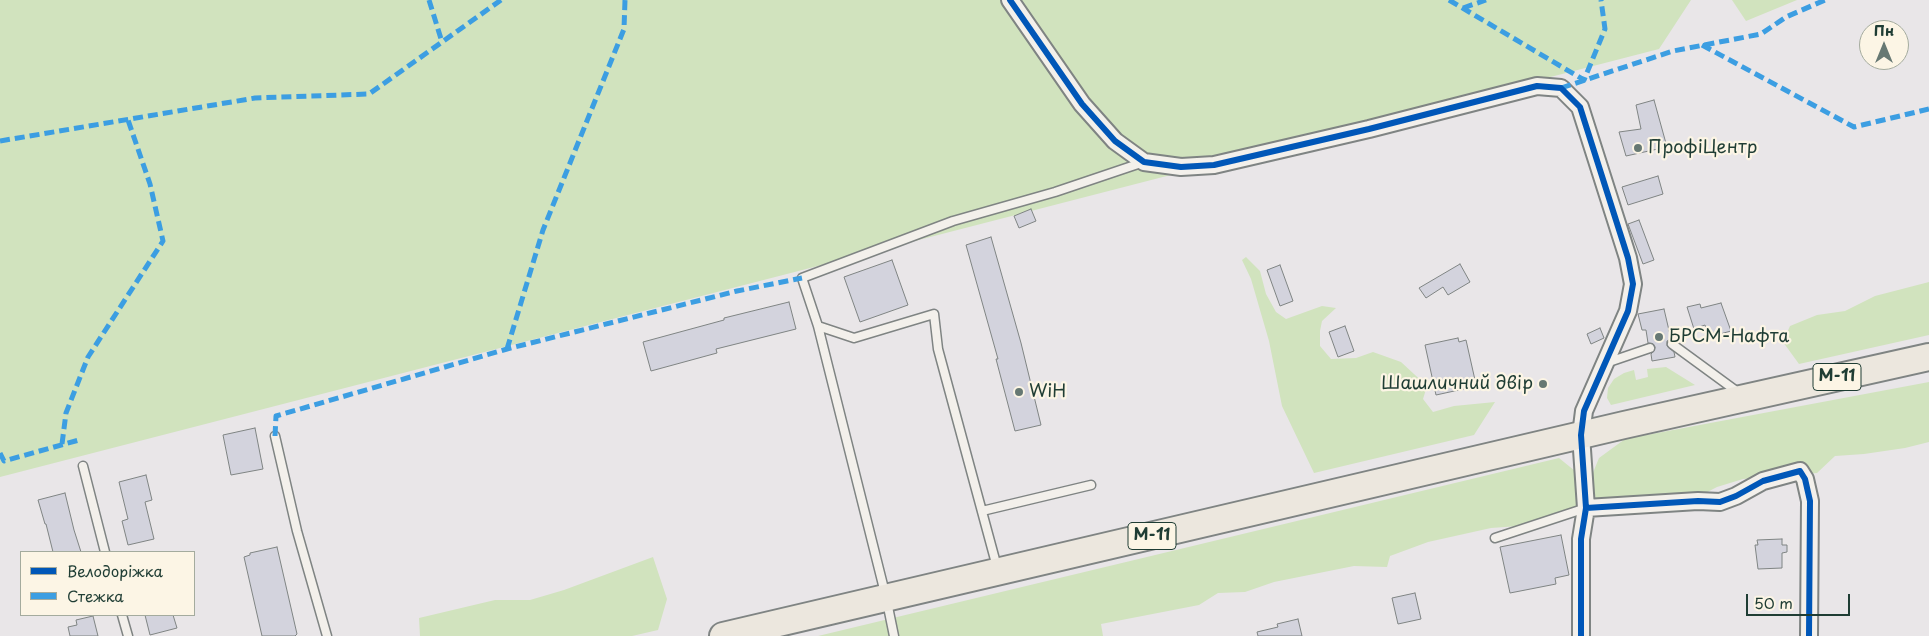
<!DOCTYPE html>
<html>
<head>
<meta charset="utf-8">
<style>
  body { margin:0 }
  #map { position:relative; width:1929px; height:636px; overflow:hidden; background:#e9e6e8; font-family:"Playpen Sans",sans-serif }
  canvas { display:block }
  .legend { position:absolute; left:20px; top:551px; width:175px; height:65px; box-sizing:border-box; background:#fcf5e5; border:1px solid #a4ab9e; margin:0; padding:6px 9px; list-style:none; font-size:15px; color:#1f3d34 }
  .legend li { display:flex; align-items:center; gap:10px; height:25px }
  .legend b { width:25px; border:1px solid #a4ab9e }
  .north { position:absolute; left:1859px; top:20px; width:50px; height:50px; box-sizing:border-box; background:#fcf5e5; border:1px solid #a4ab9e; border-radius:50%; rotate:0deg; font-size:14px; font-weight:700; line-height:20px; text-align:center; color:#1f3d34 }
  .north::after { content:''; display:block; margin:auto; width:18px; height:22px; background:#667873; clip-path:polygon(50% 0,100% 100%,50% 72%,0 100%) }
  .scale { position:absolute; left:1746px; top:594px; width:104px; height:22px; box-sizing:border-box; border:2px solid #1f3d34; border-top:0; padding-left:6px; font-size:15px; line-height:18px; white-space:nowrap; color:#1f3d34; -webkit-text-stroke:4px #fcf5e5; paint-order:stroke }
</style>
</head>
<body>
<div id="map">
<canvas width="1929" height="636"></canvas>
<ul class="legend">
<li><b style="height:6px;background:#0057b8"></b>Велодоріжка</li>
<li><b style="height:6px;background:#3c9ee2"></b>Стежка</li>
</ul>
<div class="north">Пн</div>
<div class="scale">50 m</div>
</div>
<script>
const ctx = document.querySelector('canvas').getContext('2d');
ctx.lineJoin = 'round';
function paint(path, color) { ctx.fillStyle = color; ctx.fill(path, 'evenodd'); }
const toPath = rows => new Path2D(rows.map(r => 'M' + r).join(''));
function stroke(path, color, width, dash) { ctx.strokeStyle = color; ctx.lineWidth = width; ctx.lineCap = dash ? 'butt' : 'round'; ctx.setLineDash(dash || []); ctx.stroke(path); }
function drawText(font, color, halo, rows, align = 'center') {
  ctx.font = font + ' "Playpen Sans",sans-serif'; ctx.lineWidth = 4.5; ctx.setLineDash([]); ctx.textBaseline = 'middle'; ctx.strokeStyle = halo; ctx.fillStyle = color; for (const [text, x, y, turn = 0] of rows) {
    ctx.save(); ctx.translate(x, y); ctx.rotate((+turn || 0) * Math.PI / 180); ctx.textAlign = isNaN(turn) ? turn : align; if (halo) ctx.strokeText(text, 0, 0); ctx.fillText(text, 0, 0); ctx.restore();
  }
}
paint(toPath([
  [0,0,1691,0,1659,49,0,477],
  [1732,0,1797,0,1746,21],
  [1246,257,1260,271,1266,294,1276,312,1286,319,1322,306,1336,308,1322,321,1320,331,1320,346,1331,359,1356,358,1373,352,1401,362,1427,386,1423,399,1433,412,1454,406,1495,402,1474,435,1314,473,1282,406,1269,341,1251,279,1242,260],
  [1929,282,1929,335,1799,364,1783,342,1790,326,1817,315,1845,311,1875,296],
  [1666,367,1695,385,1611,405,1607,398,1608,388,1614,379,1624,373,1634,370,1636,380,1648,377,1647,369],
  [1929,382,1929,442,1905,448,1864,454,1835,456,1817,473,1743,479,1717,487,1684,504,1607,511,1596,499,1590,480,1599,458,1625,439],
  [1559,458,1575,471,1581,483,1583,502,1575,515,1519,526,1491,528,1428,542,1390,556,1387,567,1354,566,1274,582,1245,592,1218,593,1199,605,1101,624,1103,636,818,636],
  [653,557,667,599,658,630,632,636,420,636,419,618,495,600,530,600,564,590]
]), '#d1e3be');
const building = toPath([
  [1654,100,1667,147,1626,156,1619,132,1641,129,1636,105,1654,100],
  [1658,176,1663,194,1628,205,1622,187,1658,176],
  [1031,209,1036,221,1019,228,1014,216,1031,209],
  [1639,220,1654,260,1643,264,1628,224,1639,220],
  [991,237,1021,343,1041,425,1015,431,996,359,998,359,966,245,991,237],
  [892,260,908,305,860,322,844,277,892,260],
  [1460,264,1470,282,1448,295,1443,287,1426,298,1419,288,1460,264],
  [1280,265,1293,301,1280,306,1267,270,1280,265],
  [789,302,796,329,716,349,717,353,651,371,643,342,724,320,724,318,789,302],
  [1721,303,1731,331,1720,334,1719,331,1708,335,1705,325,1694,329,1687,307,1700,304,1701,308,1721,303],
  [1664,309,1671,339,1667,341,1667,346,1674,352,1675,357,1652,361,1651,354,1654,351,1655,347,1653,344,1648,343,1646,330,1642,330,1638,314,1664,309],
  [1345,326,1354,351,1338,357,1329,332,1345,326],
  [1600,328,1604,338,1591,344,1587,334,1600,328],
  [1458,338,1459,342,1466,340,1475,380,1467,382,1468,388,1436,395,1425,345,1458,338],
  [255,428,263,469,231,475,223,435,255,428],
  [146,475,152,500,145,502,154,539,128,545,122,521,128,519,119,482,146,475],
  [65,493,74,530,81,552,53,552,46,524,45,524,38,500,65,493],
  [1561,535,1569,575,1555,578,1556,584,1510,593,1500,547,1561,535],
  [1782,539,1782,545,1787,545,1787,552,1782,553,1782,568,1758,569,1755,545,1758,545,1757,540,1782,539],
  [277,547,297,634,295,636,262,636,244,557,250,555,250,553,277,547],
  [1415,593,1421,619,1398,624,1392,598,1415,593],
  [145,615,173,615,177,628,150,635,145,615],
  [93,616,98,636,70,636,68,627,77,625,76,620,93,616],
  [1298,619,1302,636,1258,636,1257,632,1278,627,1277,624,1298,619]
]);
paint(building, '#d3d3dd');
stroke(building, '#7f8483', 1);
const service = toPath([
  [818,326,854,338,934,314,938,349,997,567],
  [1672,344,1739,393],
  [1606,363,1650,348],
  [275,436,297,531,327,636],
  [83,466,105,552],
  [982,511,1091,485],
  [1495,538,1586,508],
  [122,615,128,636],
  [894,636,886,597,818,326,802,278,953,221,1055,192,1144,162]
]);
const minor = toPath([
  [1010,0,1082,104,1115,141,1144,162,1181,167,1214,165,1369,129,1537,86,1561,88,1580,107,1628,258,1633,284,1628,311,1584,411,1581,435,1586,508,1581,539,1581,636],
  [1586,508,1698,501,1720,502,1736,496,1763,481,1800,471,1805,479,1810,501,1809,636]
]);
const trunk = toPath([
  [723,636,1624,425,1929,357]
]);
stroke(service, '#7f8483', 11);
stroke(minor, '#7f8483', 20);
stroke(trunk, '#7f8483', 30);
stroke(service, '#f3f0eb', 8);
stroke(minor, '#f3f0eb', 16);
stroke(trunk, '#ece7de', 26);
stroke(toPath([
  [429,0,442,42],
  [1449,0,1584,80,1605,29,1601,0],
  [1463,8,1486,0],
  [1702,45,1854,127,1929,109],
  [1561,88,1673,51,1761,34,1786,17,1825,0],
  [0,141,255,98,369,94,501,0],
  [507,349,543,230,624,29,625,0],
  [275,436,276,416,507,349,737,291,802,278],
  [62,444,66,413,88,357,163,241,150,184,128,120],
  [0,453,4,461,79,440]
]), '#3c9ee2', 5, [10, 5]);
stroke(toPath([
  [1010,0,1082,104,1115,141,1144,162,1181,167,1214,165,1369,129,1537,86,1561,88,1580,107,1628,258,1633,284,1628,311,1584,411,1581,435,1586,508,1581,539,1581,636],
  [1586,508,1698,501,1720,502,1736,496,1763,481,1800,471,1805,479,1810,501,1809,636]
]), '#0057b8', 6);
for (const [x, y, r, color] of [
  [1638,148,5,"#667873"],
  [1659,337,5,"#667873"],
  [1543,384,5,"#667873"],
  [1019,392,5,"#667873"]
]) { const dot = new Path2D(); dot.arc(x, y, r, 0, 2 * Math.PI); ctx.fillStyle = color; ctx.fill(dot); stroke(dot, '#fcf5e5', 2); }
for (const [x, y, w] of [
  [1837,377,48],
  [1152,536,48]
]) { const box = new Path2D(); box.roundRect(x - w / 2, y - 13.5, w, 27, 4); ctx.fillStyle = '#fcf5e5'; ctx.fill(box); stroke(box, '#1f3d34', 1); }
drawText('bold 16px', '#1f3d34', null, [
  ["М-11",1837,377],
  ["М-11",1152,536]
]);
drawText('18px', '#1f3d34', '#fcf5e5', [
  ["ПрофіЦентр",1648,148],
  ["БРСМ-Нафта",1669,337],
  ["Шашличний двір",1533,384,"right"],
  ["WiH",1029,392]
], 'left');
</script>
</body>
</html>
